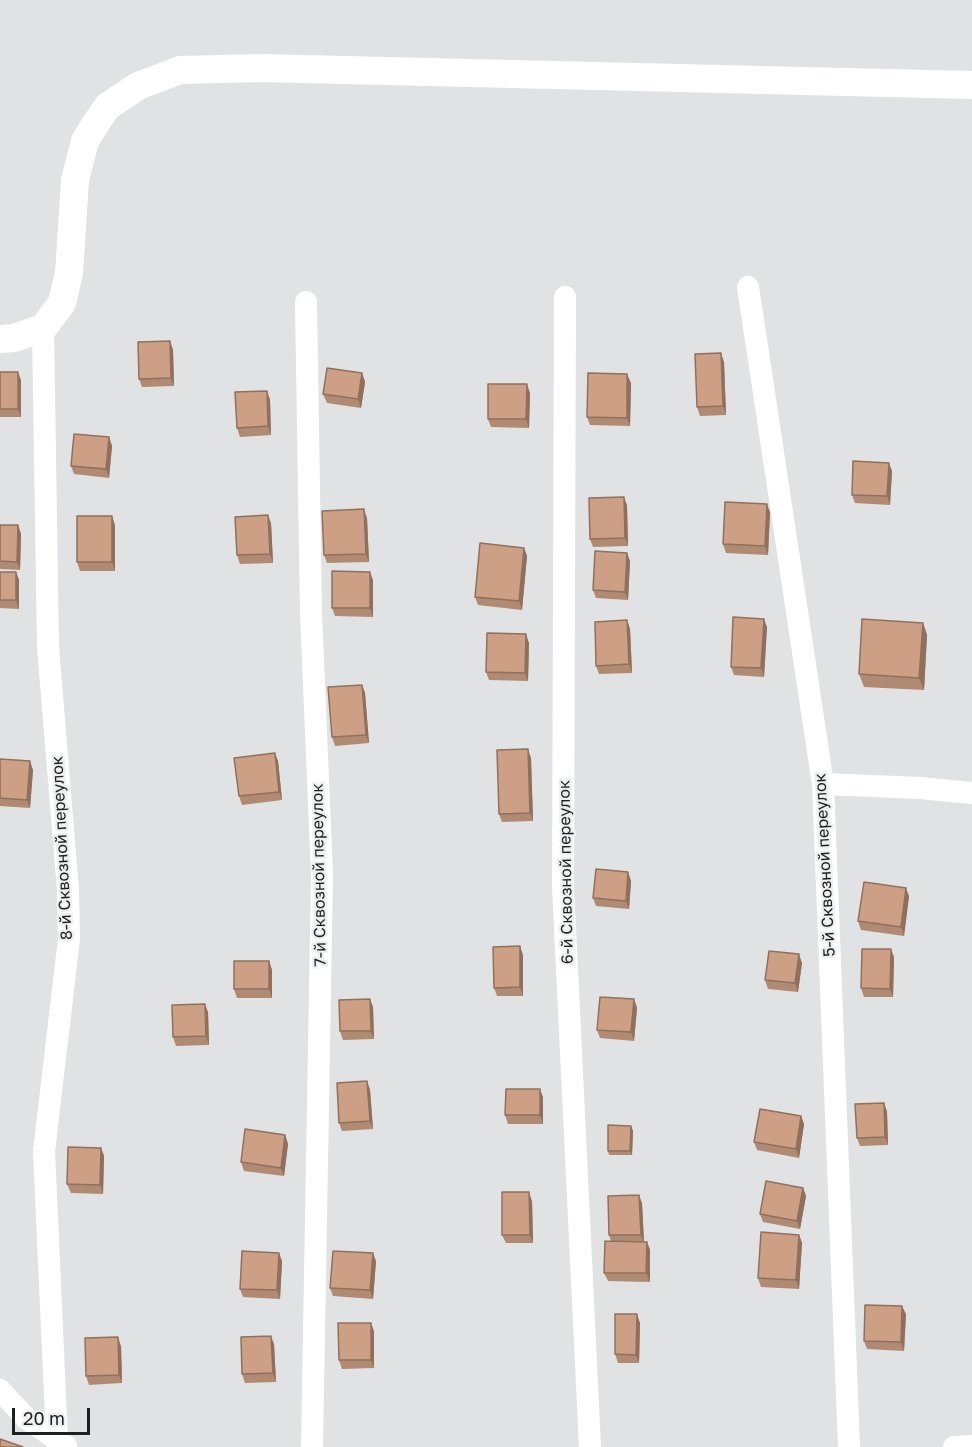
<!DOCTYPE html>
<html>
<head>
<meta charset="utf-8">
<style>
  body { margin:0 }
  #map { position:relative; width:972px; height:1447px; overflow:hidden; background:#e1e2e4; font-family:"Golos Text",sans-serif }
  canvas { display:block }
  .scale { position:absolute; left:12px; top:1408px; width:78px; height:27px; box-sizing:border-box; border:3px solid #1e1f1f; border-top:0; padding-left:8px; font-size:18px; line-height:21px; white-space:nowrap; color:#1e1f1f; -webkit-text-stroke:4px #eeeff1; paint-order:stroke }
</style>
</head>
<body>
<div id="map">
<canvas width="972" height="1447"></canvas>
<div class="scale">20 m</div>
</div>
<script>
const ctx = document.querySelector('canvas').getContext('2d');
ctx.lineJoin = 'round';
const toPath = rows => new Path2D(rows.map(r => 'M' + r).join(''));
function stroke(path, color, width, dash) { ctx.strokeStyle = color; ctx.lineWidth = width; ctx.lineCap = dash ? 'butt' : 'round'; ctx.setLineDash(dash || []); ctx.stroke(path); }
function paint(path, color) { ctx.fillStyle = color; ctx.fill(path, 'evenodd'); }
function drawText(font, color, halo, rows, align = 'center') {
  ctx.font = font + ' "Golos Text",sans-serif'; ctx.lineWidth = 5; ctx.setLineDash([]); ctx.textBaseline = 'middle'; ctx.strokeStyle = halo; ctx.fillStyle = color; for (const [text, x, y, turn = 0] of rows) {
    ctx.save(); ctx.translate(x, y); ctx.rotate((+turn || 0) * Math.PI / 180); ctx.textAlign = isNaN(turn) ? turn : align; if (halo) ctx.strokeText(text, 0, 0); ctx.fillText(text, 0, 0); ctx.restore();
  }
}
stroke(toPath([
  [748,287,823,784,849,1447],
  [565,297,563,886,590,1447],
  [306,302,311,613,322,875,312,1447],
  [43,328,48,647,68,890,69,939,44,1151,57,1440],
  [823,784,920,788,972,793],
  [0,1390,26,1418,66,1446],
  [954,1447,972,1446]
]), '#fff', 22);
stroke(toPath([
  [0,339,14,338,43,328,62,303,69,273,75,180,85,141,96,123,108,106,138,86,180,70,261,68,972,85]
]), '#fff', 28);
paint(toPath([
  [170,341,173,350,174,386,142,387,139,379],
  [724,362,726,415,700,416,697,407],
  [0,372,21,380,21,417,0,417],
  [362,373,365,382,361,408,327,403,323,394],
  [631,383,630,426,590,425,587,417],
  [267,391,270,400,271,435,240,437,237,428],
  [530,393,529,428,491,427,488,419],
  [109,437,112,446,109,478,74,474,71,466],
  [892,471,890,505,855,503,852,495],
  [627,505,628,546,593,547,590,539],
  [770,512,768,555,726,553,723,544],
  [367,518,369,562,327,563,324,555],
  [271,523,273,563,240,564,237,555],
  [0,525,18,525,21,534,20,570,0,569],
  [115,525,115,571,80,571,77,562],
  [524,548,527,556,522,610,478,605,475,597],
  [630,561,628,600,596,598,593,590],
  [0,572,16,572,19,580,19,609,0,608],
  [373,580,373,617,335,616,332,608],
  [627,620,630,629,632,673,599,674,596,666],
  [923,623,927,635,924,690,864,687,859,674],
  [767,627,764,677,734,675,731,667],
  [529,643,528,681,489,680,486,672],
  [362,685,365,693,369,743,335,746,332,737],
  [531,758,533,821,502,822,499,814],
  [0,759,33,770,30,808,0,806],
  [278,761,282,800,242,805,239,796],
  [628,872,631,881,629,909,596,906,593,898],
  [909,896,904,936,861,930,858,921],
  [523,955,523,996,497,996,494,988],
  [894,957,893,997,864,997,861,988],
  [269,961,272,970,272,998,237,998,234,989],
  [802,963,798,992,768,989,765,980],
  [634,999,637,1008,634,1041,600,1038,597,1030],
  [373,1007,374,1039,343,1040,340,1031],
  [208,1012,209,1045,176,1046,173,1037],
  [367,1081,370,1090,373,1129,342,1131,339,1123],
  [543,1097,543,1124,508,1124,505,1115],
  [884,1103,887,1112,888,1145,860,1146,857,1138],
  [801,1116,804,1124,799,1158,757,1150,754,1142],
  [631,1126,633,1131,632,1155,609,1155,608,1151],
  [285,1135,288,1144,284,1176,244,1171,241,1162],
  [101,1148,104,1156,103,1194,71,1193,67,1184],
  [803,1188,806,1196,800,1229,763,1222,760,1214],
  [532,1201,533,1243,506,1243,502,1235],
  [642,1203,644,1241,647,1242,650,1250,650,1282,608,1281,604,1273,611,1241,609,1235],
  [799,1235,802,1243,799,1289,761,1287,758,1278],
  [282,1261,280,1299,243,1297,240,1289],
  [376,1261,373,1299,333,1296,330,1288],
  [906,1314,904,1351,867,1349,864,1341],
  [640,1323,639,1363,618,1363,615,1354],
  [374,1331,374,1368,342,1369,339,1360],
  [274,1344,276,1382,245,1383,242,1374],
  [121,1346,122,1383,89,1385,86,1376]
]), '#b08a72');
paint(toPath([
  [170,341,173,350,174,386,171,378],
  [721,353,724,362,726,415,723,406],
  [18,372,21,380,21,417,18,409],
  [362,373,365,382,361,408,358,399],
  [627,374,631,383,630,426,627,418],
  [527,384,530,393,529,428,526,419],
  [267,391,270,400,271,435,268,426],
  [109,437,112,446,109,478,106,469],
  [889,463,892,471,890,505,887,496],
  [624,497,627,505,628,546,625,538],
  [767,504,770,512,768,555,765,546],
  [364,509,367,518,369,562,366,554],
  [268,515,271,523,273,563,270,554],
  [112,516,115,525,115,571,112,562],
  [18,525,21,534,20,570,17,562],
  [524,548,527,556,522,610,519,601],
  [627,553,630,561,628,600,625,592],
  [16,572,19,580,19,609,16,600],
  [370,572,373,580,373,617,370,608],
  [764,619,767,627,764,677,761,668],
  [627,620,630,629,632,673,629,664],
  [923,623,927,635,924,690,919,678],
  [526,634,529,643,528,681,525,673],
  [362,685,365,693,369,743,366,735],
  [528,749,531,758,533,821,530,813],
  [275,753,278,761,282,800,279,792],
  [30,761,33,770,30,808,27,800],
  [628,872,631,881,629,909,626,901],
  [906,888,909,896,904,936,901,927],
  [520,946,523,955,523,996,520,987],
  [891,949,894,957,893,997,890,989],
  [799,954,802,963,798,992,795,983],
  [269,961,272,970,272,998,269,989],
  [370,999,373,1007,374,1039,371,1031],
  [634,999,637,1008,634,1041,631,1032],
  [205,1004,208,1012,209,1045,206,1036],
  [367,1081,370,1090,373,1129,370,1121],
  [540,1089,543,1097,543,1124,540,1115],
  [884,1103,887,1112,888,1145,885,1137],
  [801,1116,804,1124,799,1158,796,1149],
  [631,1126,633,1131,632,1155,630,1151],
  [285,1135,288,1144,284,1176,281,1168],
  [101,1148,104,1156,103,1194,100,1185],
  [803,1188,806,1196,800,1229,797,1221],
  [529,1192,532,1201,533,1243,530,1235],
  [639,1195,642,1203,644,1243,641,1235],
  [799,1235,802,1243,799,1289,796,1280],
  [647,1242,650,1250,650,1282,646,1273],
  [279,1253,282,1261,280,1299,277,1290],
  [373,1253,376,1261,373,1299,370,1290],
  [902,1306,906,1314,904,1351,901,1342],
  [637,1314,640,1323,639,1363,636,1355],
  [371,1323,374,1331,374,1368,371,1360],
  [271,1336,274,1344,276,1382,273,1373],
  [118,1337,121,1346,122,1383,119,1375]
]), '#90705d');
const building = toPath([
  [170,341,171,378,139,379,138,342,170,341],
  [721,353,723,406,697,407,695,354,721,353],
  [327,368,362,373,358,399,323,394,327,368],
  [0,372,18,372,18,409,0,409,0,372],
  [588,373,627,374,627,418,587,417,588,373],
  [488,384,527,384,526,419,488,419,488,384],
  [267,391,268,426,237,428,235,392,267,391],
  [74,434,109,437,106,469,71,466,74,434],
  [853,461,889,463,887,496,852,495,853,461],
  [624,497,625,538,590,539,589,498,624,497],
  [725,502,767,504,765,546,723,544,725,502],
  [364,509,366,554,324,555,322,511,364,509],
  [268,515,270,554,237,555,235,517,268,515],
  [77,516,112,516,112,562,77,562,77,516],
  [0,525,18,525,17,562,0,561,0,525],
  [480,543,524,548,519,601,475,597,480,543],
  [595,551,627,553,625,592,593,590,595,551],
  [332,571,370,572,370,608,332,608,332,571],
  [0,572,16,572,16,600,0,600,0,572],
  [733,617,764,619,761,668,731,667,733,617],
  [862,619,923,623,919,678,859,674,862,619],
  [627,620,629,664,596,666,595,622,627,620],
  [487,633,526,634,525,673,486,672,487,633],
  [362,685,366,735,332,737,328,687,362,685],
  [528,749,530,813,499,814,497,750,528,749],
  [275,753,279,792,239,796,234,758,275,753],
  [0,759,30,761,27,800,0,798,0,759],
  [596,869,628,872,626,901,593,898,596,869],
  [864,882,906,888,901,927,858,921,864,882],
  [520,946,520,987,494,988,493,947,520,946],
  [862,949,891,949,890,989,861,988,862,949],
  [769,951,799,954,795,983,765,980,769,951],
  [234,961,269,961,269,989,234,989,234,961],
  [600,997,634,999,631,1032,597,1030,600,997],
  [370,999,371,1031,340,1031,339,1000,370,999],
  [205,1004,206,1036,173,1037,172,1005,205,1004],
  [367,1081,370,1121,339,1123,337,1083,367,1081],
  [506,1089,540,1089,540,1115,505,1115,506,1089],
  [884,1103,885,1137,857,1138,855,1104,884,1103],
  [760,1109,801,1116,796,1149,754,1142,760,1109],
  [608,1125,631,1126,630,1151,608,1151,608,1125],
  [245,1129,285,1135,281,1168,241,1162,245,1129],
  [68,1147,101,1148,100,1185,67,1184,68,1147],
  [766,1181,803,1188,797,1221,760,1214,766,1181],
  [502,1192,529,1192,530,1235,502,1235,502,1192],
  [639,1195,641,1235,609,1235,608,1196,639,1195],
  [761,1232,799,1235,796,1280,758,1278,761,1232],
  [605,1241,647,1242,646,1273,604,1273,605,1241],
  [242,1251,279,1253,277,1290,240,1289,242,1251],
  [333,1251,373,1253,370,1290,330,1288,333,1251],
  [865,1305,902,1306,901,1342,864,1341,865,1305],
  [615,1314,637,1314,636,1355,615,1354,615,1314],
  [338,1323,371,1323,371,1360,339,1360,338,1323],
  [271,1336,273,1373,242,1374,241,1337,271,1336],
  [118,1337,119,1375,86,1376,85,1338,118,1337],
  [0,1439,23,1447,0,1447,0,1439]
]);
paint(building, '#cda085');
stroke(building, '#90705d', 1.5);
drawText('16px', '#1e1f1f', '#eeeff1', [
  ["8-й Сквозной переулок",62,848,-93],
  ["5-й Сквозной переулок",825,865,-93],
  ["6-й Сквозной переулок",566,872,-91],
  ["7-й Сквозной переулок",319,875,-91]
]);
</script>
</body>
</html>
